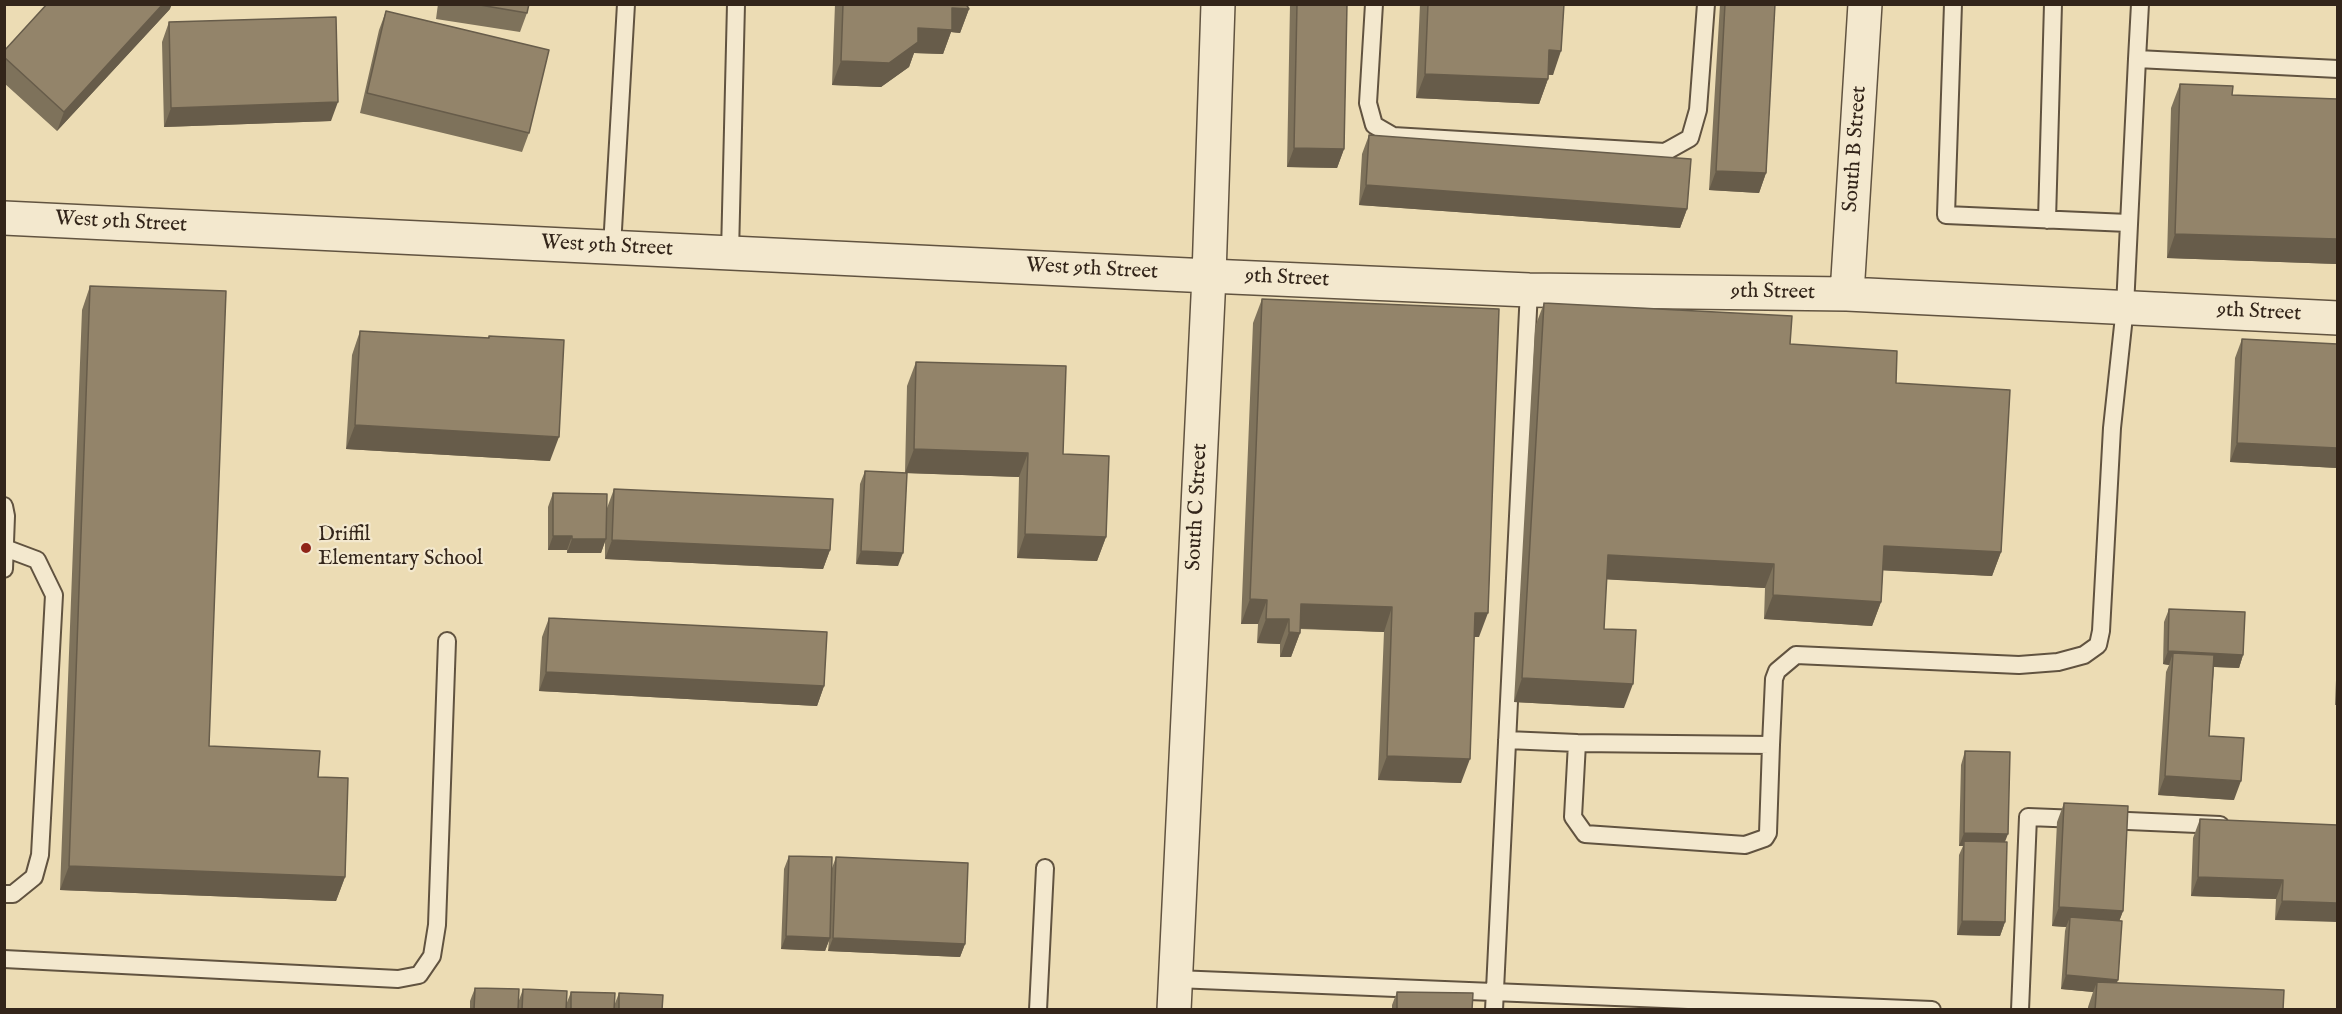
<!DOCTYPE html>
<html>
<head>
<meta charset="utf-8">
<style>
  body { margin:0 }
  #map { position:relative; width:2342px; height:1014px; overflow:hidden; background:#ecdcb4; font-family:"IM FELL English",serif }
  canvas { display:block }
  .frame { position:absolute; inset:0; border:6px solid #33251a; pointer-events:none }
</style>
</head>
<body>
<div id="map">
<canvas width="2342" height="1014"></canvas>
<div class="frame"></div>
</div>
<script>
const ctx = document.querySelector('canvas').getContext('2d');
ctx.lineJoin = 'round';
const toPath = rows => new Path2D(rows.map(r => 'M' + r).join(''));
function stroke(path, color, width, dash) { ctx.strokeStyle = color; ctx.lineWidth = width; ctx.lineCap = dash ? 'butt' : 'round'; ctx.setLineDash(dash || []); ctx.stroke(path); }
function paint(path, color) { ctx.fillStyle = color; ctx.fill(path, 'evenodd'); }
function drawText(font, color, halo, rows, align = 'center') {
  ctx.font = font + ' "IM FELL English",serif'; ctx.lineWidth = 4.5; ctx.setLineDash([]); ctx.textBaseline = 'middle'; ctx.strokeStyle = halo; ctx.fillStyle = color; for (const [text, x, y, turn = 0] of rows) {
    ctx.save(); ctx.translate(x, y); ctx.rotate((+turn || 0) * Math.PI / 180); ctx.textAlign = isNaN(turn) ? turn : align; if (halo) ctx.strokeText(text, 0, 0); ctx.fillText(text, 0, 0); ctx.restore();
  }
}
const service = toPath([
  [1374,4,1368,103,1374,125,1393,136,1665,152,1690,138,1698,110,1706,4],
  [1953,4,1946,215,2128,223],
  [2140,4,2137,59,2338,69],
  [2047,220,2053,4],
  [612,247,626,4],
  [730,253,736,4],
  [4,506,6,516,4,569],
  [1507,740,1577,743],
  [1771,745,1577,743,1573,817,1585,834,1745,845,1765,838,1768,833,1771,745,1774,679,1777,671,1796,655,2019,665,2058,662,2084,655,2098,645,2101,631,2112,428,2125,307,2137,59],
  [2105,820,2220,825],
  [4,894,13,894,34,877,40,855,54,595,37,560,5,548],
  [4,959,398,979,419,975,432,956,437,925,447,641],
  [1176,979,1932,1010],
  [1038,1010,1045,868],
  [1494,1010,1529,290],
  [2020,1010,2028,817,2079,819]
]);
const minor = toPath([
  [1209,276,1529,290,1847,294,2338,318],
  [1847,294,1865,4]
]);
const tertiary = toPath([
  [4,218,1209,276],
  [1174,1010,1209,276,1218,4]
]);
stroke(service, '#615340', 20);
stroke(minor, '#615340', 36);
stroke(tertiary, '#615340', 36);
stroke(service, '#f3e8ce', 16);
stroke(minor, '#f3e8ce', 33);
stroke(tertiary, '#f3e8ce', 33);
paint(toPath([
  [438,4,529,4,527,13,520,32,436,19],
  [835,4,966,4,969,9,960,33,951,32,943,54,914,53,909,67,881,87,832,85],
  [1290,4,1347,4,1344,149,1337,168,1287,167],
  [1420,4,1564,4,1553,75,1548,75,1548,79,1539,104,1416,98],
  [1720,4,1775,4,1766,173,1759,193,1709,190],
  [170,9,57,131,4,83,4,51],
  [386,11,529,133,522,152,360,113,379,30],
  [169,22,331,121,164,127,162,42],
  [2180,84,2232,95,2337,99,2337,264,2167,258,2171,108],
  [1369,135,1687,209,1680,228,1359,205,1362,154],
  [90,286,209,746,318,777,345,877,336,901,60,890,82,310],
  [1262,299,1479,637,1474,637,1461,783,1378,780,1384,632,1300,629,1300,633,1291,657,1280,657,1280,644,1257,643,1258,624,1241,624,1253,323],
  [1544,303,1790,344,1896,383,2001,552,1992,576,1883,570,1881,602,1872,626,1764,619,1765,588,1606,579,1604,629,1624,708,1514,702,1535,327],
  [360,331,488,338,489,336,550,461,346,449,352,355],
  [2242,339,2337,344,2337,468,2230,462,2235,358],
  [916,362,1063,454,1106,537,1097,561,1017,558,1019,477,906,473,898,566,856,564,860,484,865,471,905,473,907,386],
  [614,489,830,550,823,569,605,559,605,541,601,553,567,553,567,550,548,550,548,507,553,493,607,508],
  [2169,609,2243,655,2239,668,2214,667,2209,736,2234,800,2158,795,2166,672,2169,665,2163,664,2164,622],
  [549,618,824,686,817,706,539,691,542,637],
  [2337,655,2337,705,2335,705],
  [1965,751,2005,922,2000,936,1957,935,1959,855,1963,846,1959,846,1961,765],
  [2064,803,2123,911,2119,921,2117,983,2283,1010,2088,1010,2088,1007,2093,992,2061,989,2065,931,2066,927,2052,926,2057,822],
  [2200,819,2337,825,2275,920,2276,899,2191,896,2193,838],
  [789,856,832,868,836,857,965,944,960,957,828,951,829,940,825,951,781,949,784,869],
  [475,988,518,1010,470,1010,470,1001],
  [523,989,566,1010,518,1010,518,1003],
  [571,992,614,1006,619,993,662,1010,566,1010,566,1005],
  [1397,992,1472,1010,1392,1010,1392,1005]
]), '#7e725b');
paint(toPath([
  [163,4,172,4,170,9,57,131,64,112],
  [952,8,969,9,960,33,951,32,943,54,914,53,909,67,881,87,832,85,841,61,918,28],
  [1549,50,1561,51,1553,75,1540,74],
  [1425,74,1548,79,1539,104,1416,98],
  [338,102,331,121,164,127,171,108],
  [1294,148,1344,149,1337,168,1287,167],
  [1716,171,1766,173,1759,193,1709,190],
  [1366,185,1687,209,1680,228,1359,205],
  [2175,234,2337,239,2337,264,2167,258],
  [355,425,559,437,550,461,346,449],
  [2237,443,2337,448,2337,468,2230,462],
  [914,449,1028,453,1019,477,905,473],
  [1025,534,1106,537,1097,561,1017,558],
  [553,536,572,536,567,550,548,550],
  [572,539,606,539,601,553,567,553],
  [612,540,830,550,823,569,605,559],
  [1884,546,2001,552,1992,576,1875,570],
  [861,551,903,553,898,566,856,564],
  [1608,555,1774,564,1765,588,1599,579],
  [1773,595,1881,602,1872,626,1764,619],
  [1250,599,1267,600,1258,624,1241,624],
  [1301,604,1392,607,1384,632,1292,628],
  [1475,613,1488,613,1479,637,1466,637],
  [1266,619,1289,619,1280,644,1257,643],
  [1289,632,1300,633,1291,657,1280,657],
  [2168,651,2243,655,2239,668,2172,665,2173,653,2169,665,2163,664],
  [546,672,824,686,817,706,539,691],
  [1522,678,1633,684,1624,708,1514,702],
  [1387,756,1470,759,1461,783,1378,780],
  [2165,776,2241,781,2234,800,2158,795],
  [1964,833,2008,834,2003,847,1964,841,1963,846,1959,846],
  [69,866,345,877,336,901,60,890],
  [2198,877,2283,880,2276,899,2191,896],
  [2282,901,2337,903,2337,922,2275,920],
  [2059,907,2123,911,2116,930,2070,917,2066,927,2052,926],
  [1962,921,2005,922,2000,936,1957,935],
  [786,936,830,938,825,951,781,949],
  [833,938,965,944,960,957,828,951],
  [2066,975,2118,980,2113,993,2097,982,2093,992,2061,989]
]), '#675c4a');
const building = toPath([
  [47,4,163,4,64,112,4,57,4,51,47,4],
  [474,4,529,4,527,13,474,4],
  [843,4,966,4,969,9,952,8,952,30,918,28,918,42,889,63,841,61,843,4],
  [1297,4,1347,4,1344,149,1294,148,1297,4],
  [1428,4,1564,4,1561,51,1549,50,1548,79,1425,74,1428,4],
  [1725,4,1775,4,1766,173,1716,171,1725,4],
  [386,11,549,50,529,133,367,93,386,11],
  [336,17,338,102,171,108,169,22,336,17],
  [2180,84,2233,86,2232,95,2337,99,2337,239,2175,234,2180,84],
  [1369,135,1691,159,1687,209,1366,185,1369,135],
  [90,286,226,291,209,746,320,751,318,777,348,778,345,877,69,866,90,286],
  [1262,299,1499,309,1488,613,1475,613,1470,759,1387,756,1392,607,1301,604,1300,633,1289,632,1289,619,1266,619,1267,600,1250,599,1262,299],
  [1544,303,1792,316,1790,344,1897,351,1896,383,2010,390,2001,552,1884,546,1881,602,1773,595,1774,564,1608,555,1604,629,1636,630,1633,684,1522,678,1544,303],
  [360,331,489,338,489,336,564,340,559,437,355,425,360,331],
  [2242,339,2337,344,2337,448,2237,443,2242,339],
  [916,362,1066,366,1063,454,1109,456,1106,537,1025,534,1028,453,914,449,916,362],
  [865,471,907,473,903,553,861,551,865,471],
  [614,489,833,499,830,550,612,540,614,489],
  [553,493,607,494,606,539,572,539,572,536,553,536,553,493],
  [2169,609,2245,612,2243,655,2168,651,2169,609],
  [549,618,827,632,824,686,546,672,549,618],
  [2173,653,2214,655,2209,736,2244,738,2241,781,2165,776,2173,653],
  [1965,751,2010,752,2008,834,1964,833,1965,751],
  [2064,803,2128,806,2123,911,2059,907,2064,803],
  [2200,819,2337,825,2337,903,2282,901,2283,880,2198,877,2200,819],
  [1964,841,2007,842,2005,922,1962,921,1964,841],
  [789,856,832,857,830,938,786,936,789,856],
  [836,857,968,863,965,944,833,938,836,857],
  [2070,917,2122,921,2118,980,2066,975,2070,917],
  [2097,982,2284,990,2283,1010,2095,1010,2097,982],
  [475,988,519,989,518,1010,474,1010,475,988],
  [523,989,567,991,566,1010,522,1010,523,989],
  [571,992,615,993,614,1010,571,1010,571,992],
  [1397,992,1473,993,1472,1010,1397,1010,1397,992],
  [619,993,663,995,662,1010,619,1010,619,993]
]);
paint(building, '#93846a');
stroke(building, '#675c4a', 1.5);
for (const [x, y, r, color] of [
  [306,548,6,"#8f2418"]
]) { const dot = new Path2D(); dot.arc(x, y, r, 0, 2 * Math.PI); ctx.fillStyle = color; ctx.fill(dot); stroke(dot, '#f3e8ce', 2); }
drawText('21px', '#33251a', '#f3e8ce', [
  ["South B Street",1856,149,-86],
  ["West 9th Street",121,223,3],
  ["West 9th Street",607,247,3],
  ["West 9th Street",1092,270,3],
  ["9th Street",1287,279,3],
  ["9th Street",1773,293,1],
  ["9th Street",2259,313,3],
  ["South C Street",1198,507,-87]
]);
drawText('21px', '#33251a', '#f3e8ce', [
  ["Driffil",318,536],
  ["Elementary School",318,560]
], 'left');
</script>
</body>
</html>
